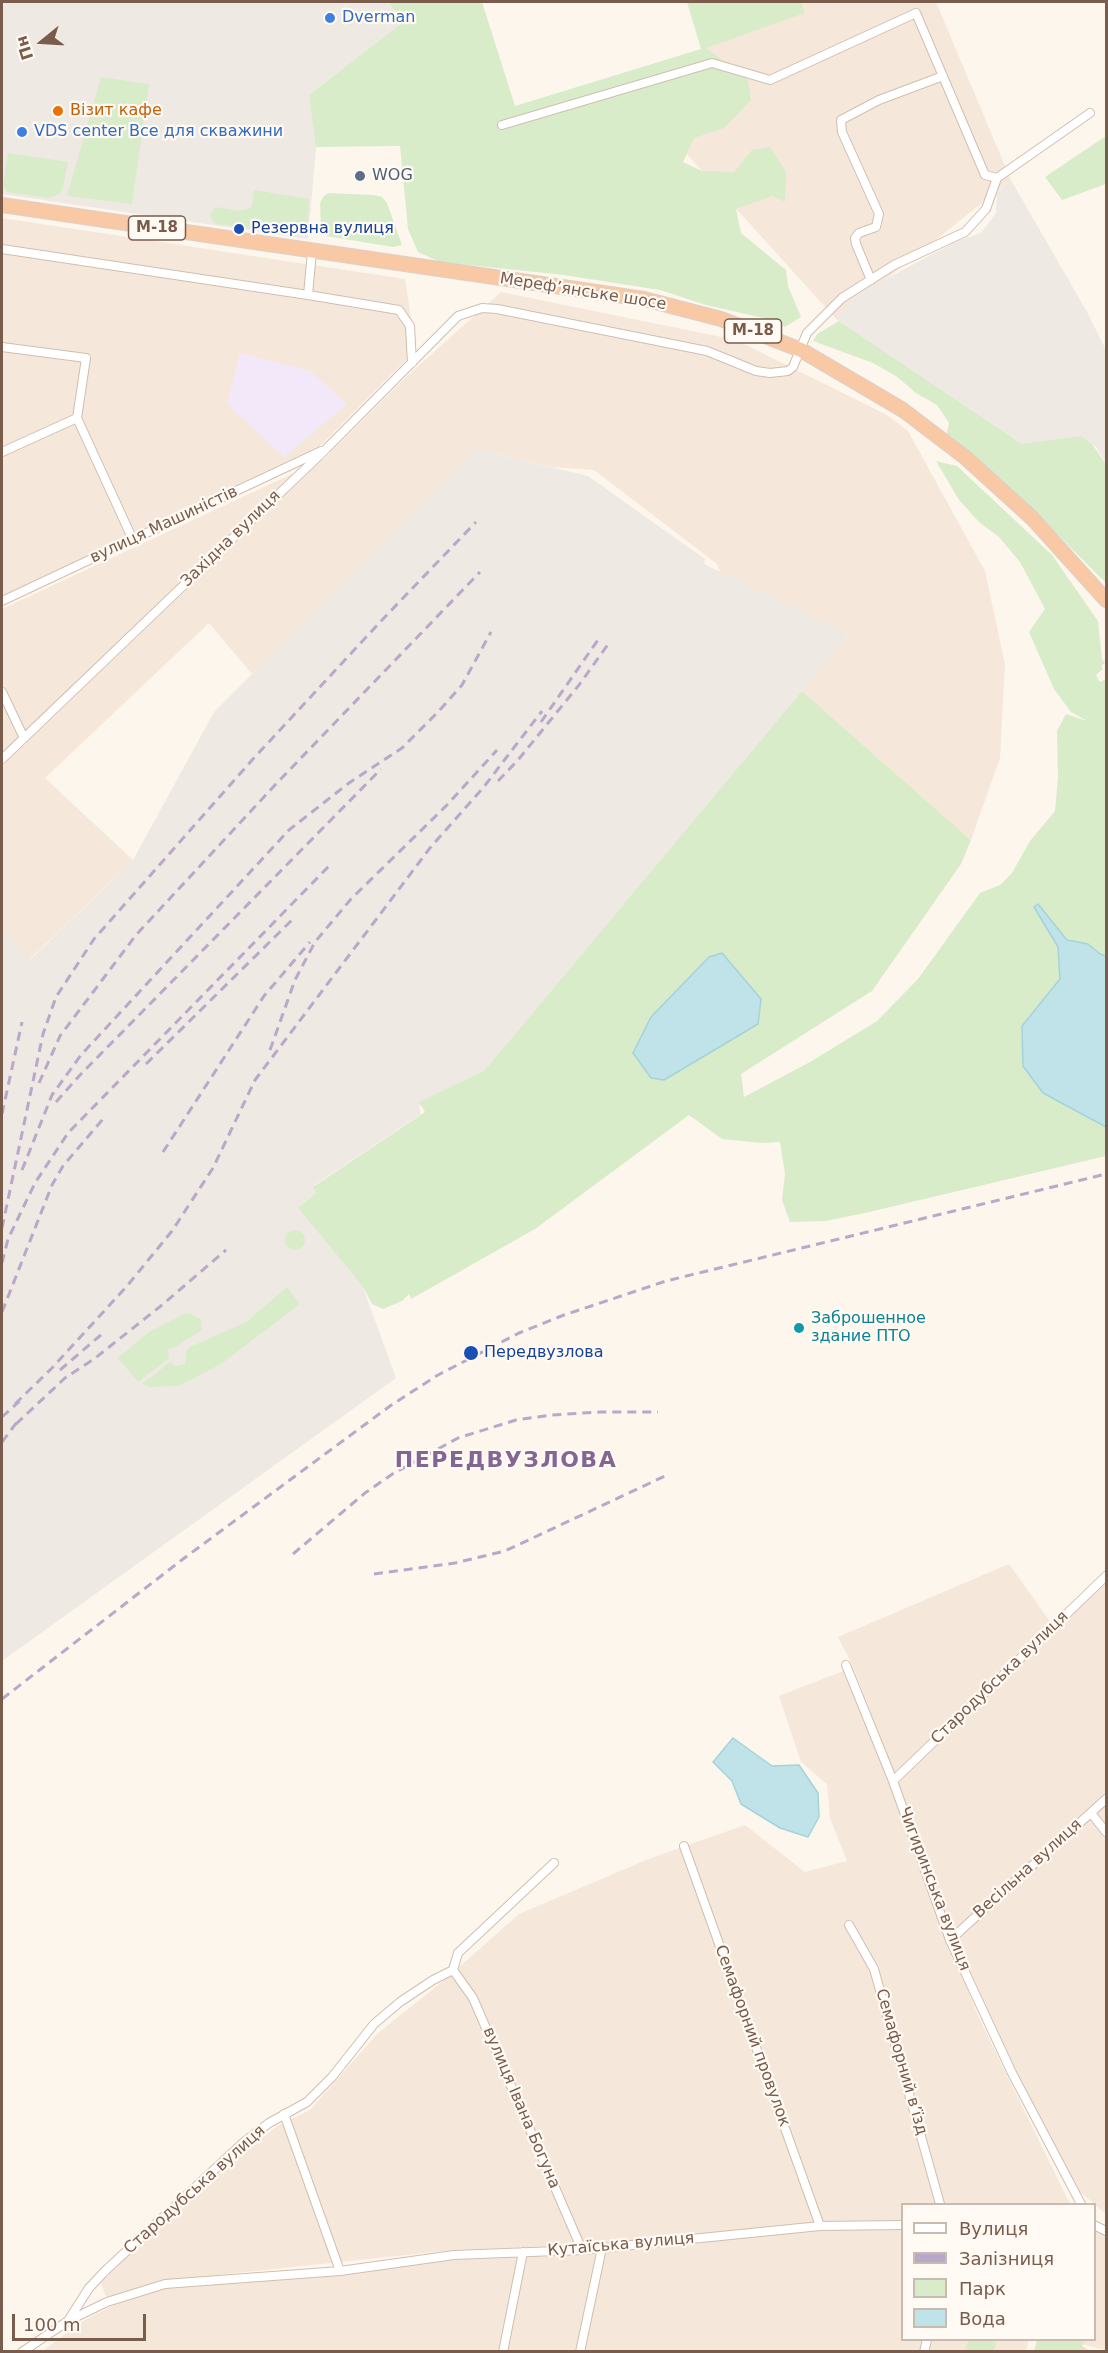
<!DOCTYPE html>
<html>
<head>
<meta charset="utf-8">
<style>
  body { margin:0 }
  #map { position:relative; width:1108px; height:2353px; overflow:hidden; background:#fdf6ec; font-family:"DejaVu Sans",sans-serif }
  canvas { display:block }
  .frame { position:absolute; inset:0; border:3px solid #7a5c4d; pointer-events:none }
  .legend { position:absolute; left:901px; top:2203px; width:195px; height:138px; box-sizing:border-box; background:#fffaf3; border:2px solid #cabbb1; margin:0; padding:8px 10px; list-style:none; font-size:18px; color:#7a5c4d }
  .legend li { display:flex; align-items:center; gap:12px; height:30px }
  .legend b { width:30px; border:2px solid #cabbb1 }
  .north { position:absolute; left:12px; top:12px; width:60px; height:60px; -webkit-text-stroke:4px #fffaf3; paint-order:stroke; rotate:252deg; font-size:16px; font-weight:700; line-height:24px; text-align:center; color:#7a5c4d }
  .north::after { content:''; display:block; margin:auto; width:21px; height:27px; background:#7a5c4d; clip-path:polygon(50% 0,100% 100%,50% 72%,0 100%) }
  .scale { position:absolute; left:12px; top:2314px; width:134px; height:27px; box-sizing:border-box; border:3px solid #7a5c4d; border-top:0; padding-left:8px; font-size:18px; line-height:21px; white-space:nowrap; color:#7a5c4d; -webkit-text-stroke:4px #fffaf3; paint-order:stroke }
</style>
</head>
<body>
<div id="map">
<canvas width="1108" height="2353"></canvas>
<div class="frame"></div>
<ul class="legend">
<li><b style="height:8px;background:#fff"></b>Вулиця</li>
<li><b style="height:8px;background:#b9a8c9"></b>Залізниця</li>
<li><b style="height:16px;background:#d8ecc9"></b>Парк</li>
<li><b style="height:16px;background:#bfe3e8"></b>Вода</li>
</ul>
<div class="north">Пн</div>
<div class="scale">100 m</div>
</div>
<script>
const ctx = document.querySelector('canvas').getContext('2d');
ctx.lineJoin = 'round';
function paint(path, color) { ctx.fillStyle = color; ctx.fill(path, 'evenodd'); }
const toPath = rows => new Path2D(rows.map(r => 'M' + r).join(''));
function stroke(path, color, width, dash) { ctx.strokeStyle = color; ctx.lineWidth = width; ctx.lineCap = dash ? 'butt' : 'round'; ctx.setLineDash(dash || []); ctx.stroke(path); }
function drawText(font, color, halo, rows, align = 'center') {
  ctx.font = font + ' "DejaVu Sans",sans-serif'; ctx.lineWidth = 4.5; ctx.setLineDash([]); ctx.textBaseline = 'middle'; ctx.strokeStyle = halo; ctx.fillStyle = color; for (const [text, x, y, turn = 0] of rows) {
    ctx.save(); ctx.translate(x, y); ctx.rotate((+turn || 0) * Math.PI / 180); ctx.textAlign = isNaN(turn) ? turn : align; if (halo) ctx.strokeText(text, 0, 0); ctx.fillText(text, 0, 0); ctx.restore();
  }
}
paint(toPath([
  [702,2,936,2,1011,180,836,319,664,129,708,84],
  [2,218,405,279,416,350,321,445,2,596],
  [501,292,736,340,887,415,908,431,985,571,1005,664,1000,758,971,840,802,691,849,635,720,572,717,564,594,470,552,467,477,449,252,674,209,623,45,778,133,860,29,960,2,929,2,609,324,459,406,377],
  [1009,1564,1056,1630,1106,1582,1106,2214,1078,2190,999,2041,952,1933,898,1783,852,1664,838,1637],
  [843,1671,886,1775,935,1910,979,2018,1070,2204,902,2204,902,2221,812,2223,607,2244,453,2250,171,2280,106,2297,101,2282,193,2194,277,2126,310,2110,378,2033,442,1982,519,1914,651,1858,745,1825,805,1872,847,1861,830,1818,827,1784,801,1762,779,1696],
  [1095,2222,1106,2225,1106,2350,1064,2340,1094,2340],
  [821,2230,902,2230,902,2340,923,2340,920,2352,41,2352,83,2321,114,2305,164,2288,278,2279,484,2257],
  [926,2340,1029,2340,1026,2351,923,2352]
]), '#f5e8da');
paint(toPath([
  [3,2,388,2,403,22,309,95,317,137,308,239,2,194],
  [1011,180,1087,312,1106,350,1106,463,1096,447,1081,436,1025,446,836,319,858,294,957,241,981,233,996,213,997,192],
  [477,449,588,476,705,559,704,564,849,635,484,1071,419,1106,421,1114,313,1186,316,1193,298,1208,363,1287,396,1378,2,1661,2,928,30,960,133,860,214,712]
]), '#efe9e4');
paint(toPath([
  [240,353,310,371,347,404,284,457,227,404]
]), '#f3e8fa');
paint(toPath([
  [388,2,482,2,515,106,701,49,687,2,801,2,805,13,706,48,748,80,751,100,724,128,694,138,683,162,702,171,734,172,752,150,770,147,786,172,785,202,772,196,736,209,741,233,786,270,788,286,801,317,785,327,772,320,706,305,660,290,564,275,440,262,418,252,408,229,400,146,316,147,309,95,403,22],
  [101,77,149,84,132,204,67,196],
  [1106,136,1106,184,1062,200,1045,177],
  [8,153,68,162,63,187,59,194,48,198,7,192,3,186],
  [254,190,309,199,308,228,304,233,298,234,216,224,212,220,210,215,215,207,240,211,252,207],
  [328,193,374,195,382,197,387,203,402,245,393,247,326,236,321,229,320,203,323,197],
  [839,321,1022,444,1081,436,1092,444,1106,464,1106,583,1039,516,946,436,949,423,937,405,916,393,896,376,873,363,813,341,817,334],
  [936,461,957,466,1052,555,1098,621,1102,659,1105,663,1101,666,1103,669,1096,675,1100,682,1106,679,1106,740,1104,738,1106,741,1106,956,1100,954,1088,944,1067,940,1038,904,1058,947,1060,979,1022,1026,1043,1093,1106,1127,1106,1156,865,1213,825,1221,790,1222,782,1200,785,1174,780,1142,761,1143,722,1139,689,1115,535,1229,411,1299,409,1294,402,1301,383,1309,372,1304,363,1287,298,1208,316,1193,313,1187,425,1112,419,1102,484,1071,802,691,971,840,961,864,872,991,741,1074,744,1097,810,1062,877,1021,918,979,980,893,1000,885,1012,873,1030,841,1055,811,1058,777,1057,731,1066,714,1087,721,1071,712,1054,689,1029,632,1045,609,1020,562,999,537,980,523,959,500],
  '285 1240a10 10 0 1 1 20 0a10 10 0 1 1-20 0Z',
  [287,1287,300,1304,221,1364,179,1386,150,1387,142,1384,170,1362,176,1366,185,1364,187,1350,190,1347,246,1322],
  [184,1314,191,1314,201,1319,202,1330,177,1346,168,1349,169,1358,138,1382,118,1358,149,1332],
  [969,2340,995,2340,996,2346,992,2351,964,2351],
  [1037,2340,1085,2340,1082,2346,1090,2351,1034,2351]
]), '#d8ecc9');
const water = toPath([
  [1038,904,1067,940,1088,944,1100,954,1106,956,1106,1127,1043,1093,1023,1066,1022,1026,1060,979,1058,947,1034,907,1038,904],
  [722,953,761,999,758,1024,664,1080,651,1078,633,1053,651,1017,709,957,722,953],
  [733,1738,772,1766,799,1765,818,1793,819,1817,808,1837,780,1828,741,1804,732,1781,713,1762,733,1738]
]);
paint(water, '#bfe3e8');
stroke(water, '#a5d3da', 1.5);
const minor = toPath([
  [502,125,712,63,770,80,916,13,985,175,997,178],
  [2,249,308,295],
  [312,251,308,295,399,310,410,326,412,363],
  [871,280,856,244,855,238,859,233,876,227,879,214,842,132,841,120,879,100,943,76],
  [2,347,86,358,77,418,2,452],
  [77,418,133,540],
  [2,601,321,451],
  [2,692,24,738],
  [2,759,326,449,458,316,482,308,497,309,707,351,756,371,770,373,788,371,793,367,807,333,842,298,894,265,965,232,986,209,997,178,1090,113],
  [846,1665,893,1781,950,1940,1012,2073,1081,2204],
  [893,1781,1106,1576],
  [1091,1813,1106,1832],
  [684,1846,820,2226],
  [849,1925,874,1969,940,2204],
  [950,1940,1106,1799],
  [453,1970,473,1998,582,2250],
  [284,2114,340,2271],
  [1094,2225,1106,2231],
  [68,2321,107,2302,165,2284,340,2271,454,2255,582,2250,820,2226,902,2225],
  [22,2352,68,2321,89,2288,105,2271,244,2142,269,2123,307,2102,332,2077,374,2024,400,2002,433,1980,453,1970,458,1953,554,1863],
  [503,2352,523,2252],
  [580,2352,602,2248],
  [924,2352,927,2340]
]);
const trunk = toPath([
  [2,205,644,299,721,319,801,350,903,410,966,458,1032,518,1106,600]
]);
stroke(minor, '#d1beb0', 10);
stroke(trunk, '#dad1cd', 16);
stroke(minor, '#fff', 8);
stroke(trunk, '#f9c8a4', 14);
stroke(toPath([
  [541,722,600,637],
  [498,781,518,760,579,685,609,643],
  [270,1050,295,980,315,942,351,899,447,805,497,750],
  [146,1064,295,917],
  [39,1083,60,1036,136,935,275,785,480,572],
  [56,1102,81,1074,381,769],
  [2,1114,22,1022],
  [163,1152,264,996,310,942],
  [22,1170,52,1095,81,1055,289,830,349,783,402,748,438,712,462,685,491,632],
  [2,1228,43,1034,56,997,94,939,253,759,382,620,476,522],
  [2,1263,8,1239,35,1183,68,1133,331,864],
  [2,1312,52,1185,63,1166,103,1119],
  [60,1370,102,1334],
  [15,1404,52,1368,127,1286,172,1231,213,1168,255,1080,430,848,483,788,542,711],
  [2,1417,22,1399],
  [16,1424,65,1378,94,1359,162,1305,226,1250],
  [2,1442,20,1418],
  [293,1554,365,1493,394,1473,458,1438,516,1420,551,1415,601,1412,658,1412],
  [374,1574,455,1563,505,1551,665,1476],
  [2,1699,183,1559,390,1406,438,1375,519,1333,564,1315,666,1281,1106,1174]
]), '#b9a8c9', 3, [9, 6]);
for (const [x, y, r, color] of [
  [330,18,6,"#3f7fe0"],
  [58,111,6,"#e8710a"],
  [22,132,6,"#3f7fe0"],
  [360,176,6,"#5c6f8a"],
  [239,229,6,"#1a4fb4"],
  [799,1328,6,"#0f9aa8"],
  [471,1353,8,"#1a4fb4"]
]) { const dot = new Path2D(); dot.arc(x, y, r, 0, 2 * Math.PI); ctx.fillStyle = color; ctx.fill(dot); stroke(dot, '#fffaf3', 2); }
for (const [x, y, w] of [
  [157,228,57],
  [753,331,57]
]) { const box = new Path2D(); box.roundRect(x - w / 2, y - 12, w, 24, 4.5); ctx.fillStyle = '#fffaf3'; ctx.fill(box); stroke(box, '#7a5c4d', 1.5); }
drawText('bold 15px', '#7a5c4d', null, [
  ["М-18",157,228],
  ["М-18",753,331]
]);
drawText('16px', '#366cbe', '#fffaf3', [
  ["Dverman",342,18],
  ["VDS center Все для скважини",34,132]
], 'left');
drawText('16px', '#c56008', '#fffaf3', [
  ["Візит кафе",70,111]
], 'left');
drawText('16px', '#4e5e75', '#fffaf3', [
  ["WOG",372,176]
], 'left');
drawText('16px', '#164399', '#fffaf3', [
  ["Резервна вулиця",251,229],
  ["Передвузлова",484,1353]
], 'left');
drawText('16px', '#7a5c4d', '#fffaf3', [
  ["Мереф’янське шосе",583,292,9],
  ["вулиця Машиністів",164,525,-25],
  ["Західна вулиця",231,539,-44],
  ["Стародубська вулиця",1000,1678,-44],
  ["Весільна вулиця",1028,1869,-42],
  ["Чигиринська вулиця",934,1889,69],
  ["Семафорний провулок",752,2036,70],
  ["Семафорний в’їзд",901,2062,74],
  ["вулиця Івана Богуна",521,2108,67],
  ["Стародубська вулиця",195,2190,-42],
  ["Кутаїська вулиця",621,2245,-5]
]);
drawText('16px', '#0d838f', '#fffaf3', [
  ["Заброшенное",811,1319],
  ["здание ПТО",811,1337]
], 'left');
ctx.letterSpacing = '1.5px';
drawText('bold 22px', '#846695', '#fffaf3', [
  ["ПЕРЕДВУЗЛОВА",506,1461]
]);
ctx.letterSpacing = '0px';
</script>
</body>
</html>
